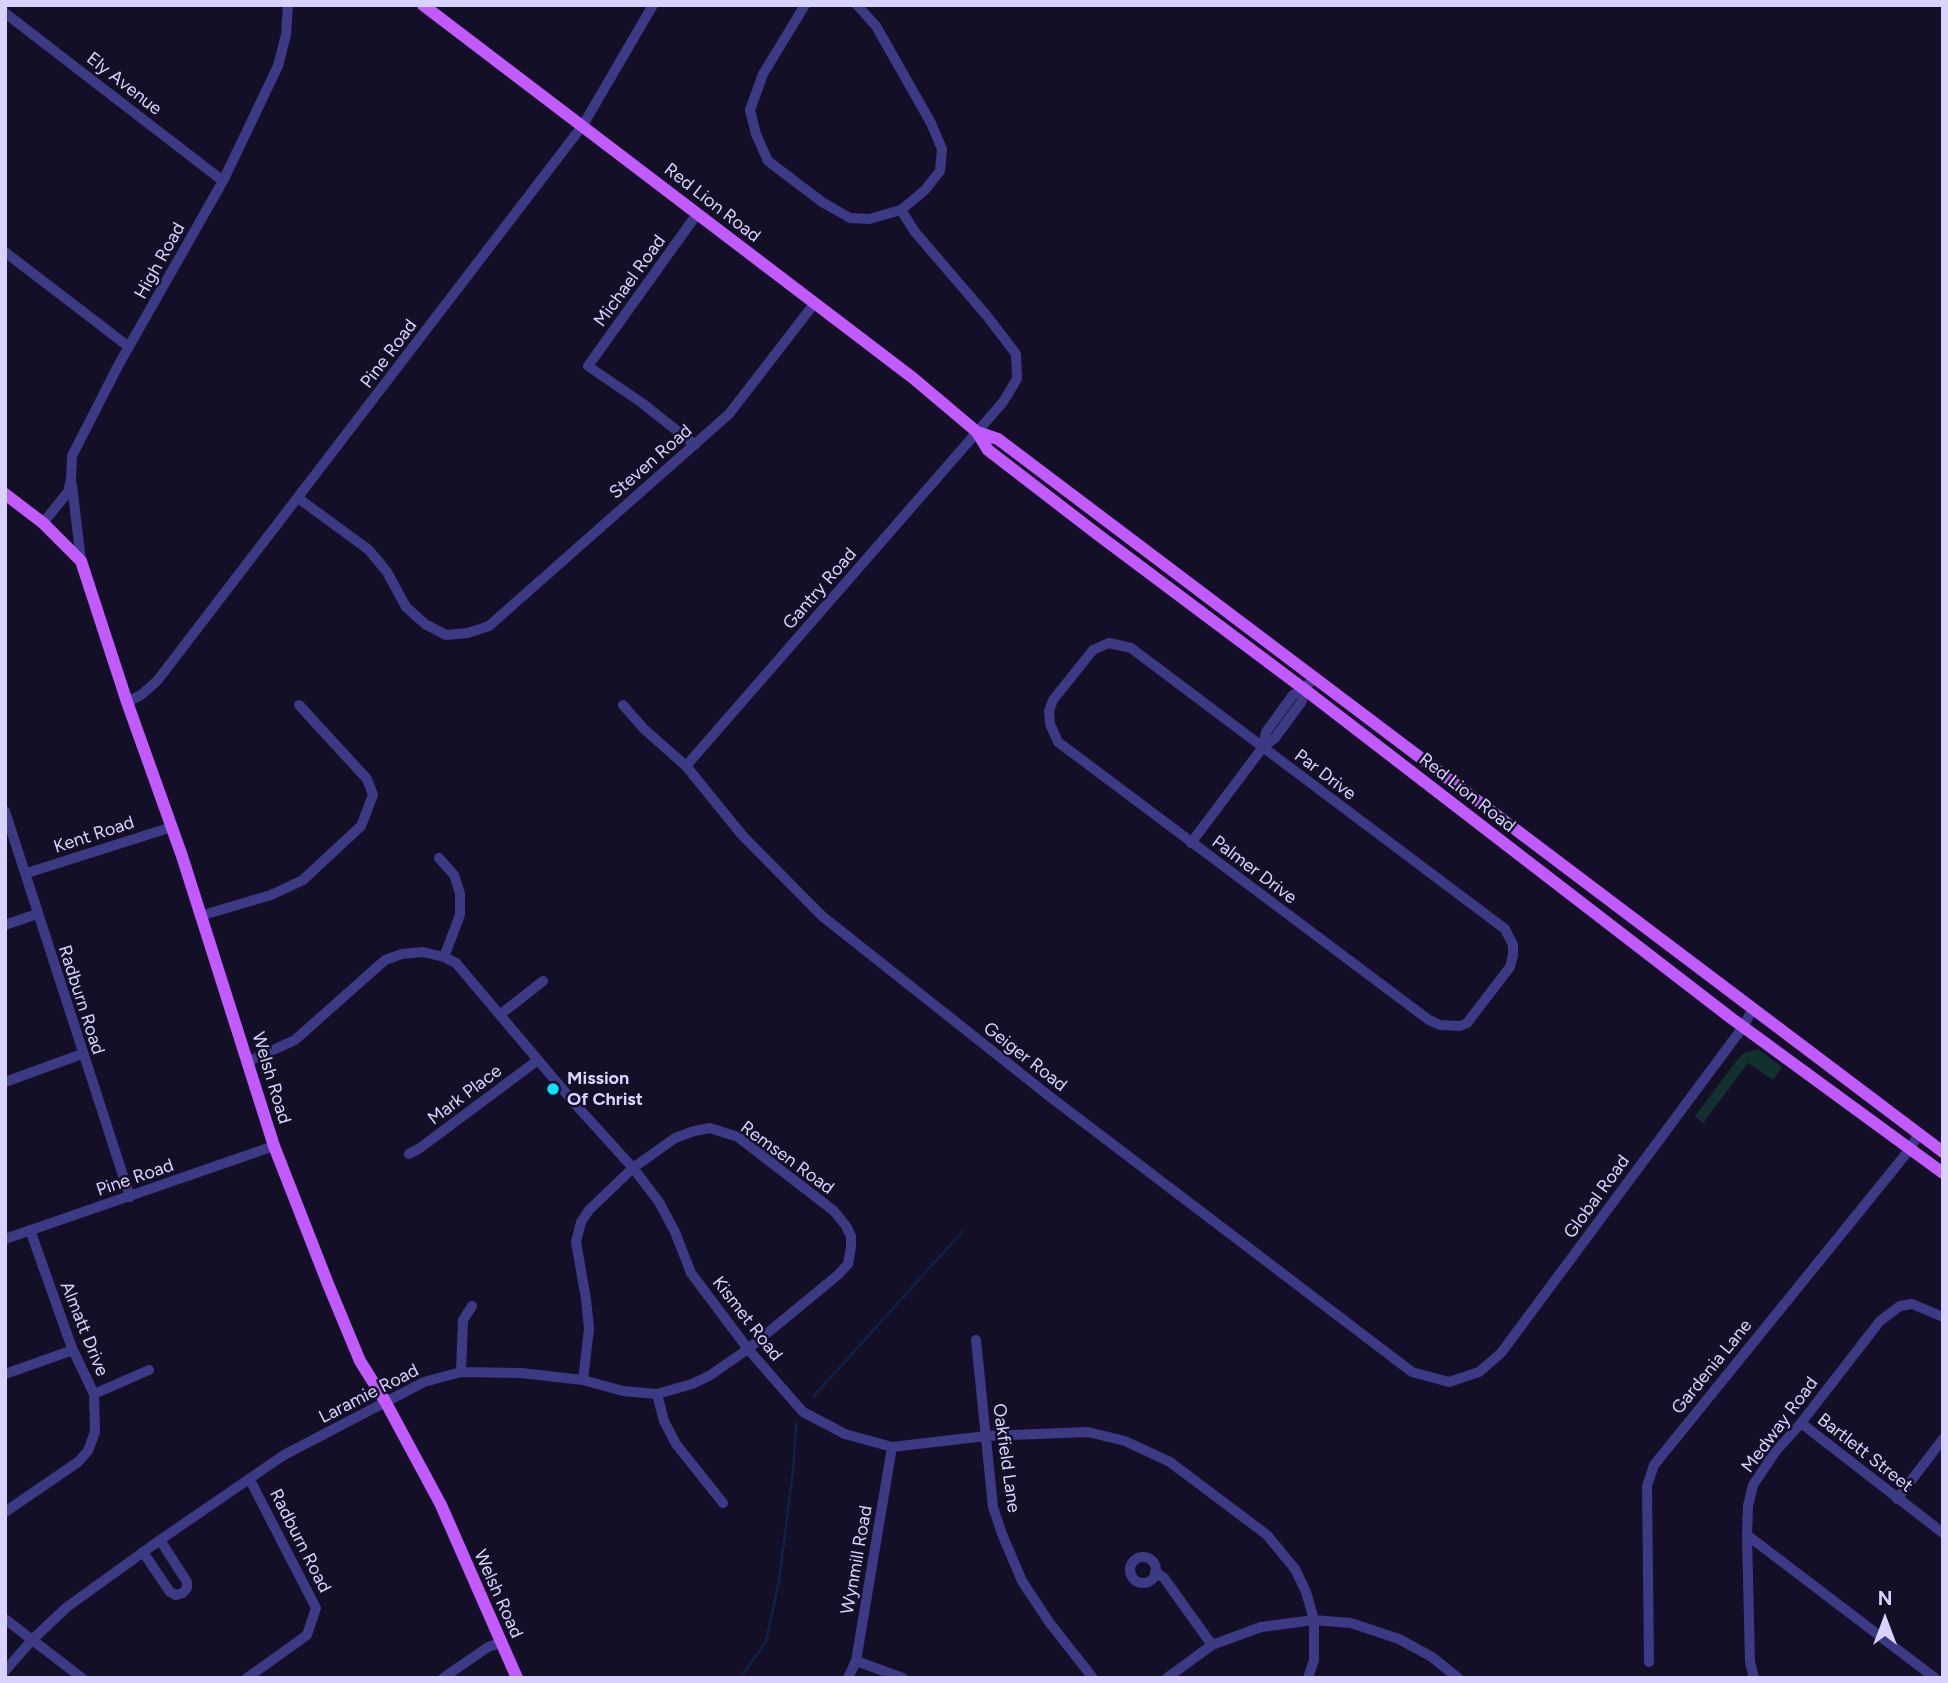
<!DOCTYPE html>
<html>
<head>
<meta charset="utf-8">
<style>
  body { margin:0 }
  #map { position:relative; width:1948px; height:1683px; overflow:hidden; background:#130f26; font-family:Figtree,sans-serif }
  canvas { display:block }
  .frame { position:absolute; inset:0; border:7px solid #d9d4ff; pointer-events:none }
  .north { position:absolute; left:1850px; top:1585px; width:70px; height:70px; -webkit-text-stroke:5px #130f26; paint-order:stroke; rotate:0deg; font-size:19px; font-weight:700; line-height:28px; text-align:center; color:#d9d4ff }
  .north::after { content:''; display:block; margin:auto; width:24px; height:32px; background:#d9d4ff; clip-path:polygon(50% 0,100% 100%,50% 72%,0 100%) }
</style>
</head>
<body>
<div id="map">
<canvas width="1948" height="1683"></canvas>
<div class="frame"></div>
<div class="north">N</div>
</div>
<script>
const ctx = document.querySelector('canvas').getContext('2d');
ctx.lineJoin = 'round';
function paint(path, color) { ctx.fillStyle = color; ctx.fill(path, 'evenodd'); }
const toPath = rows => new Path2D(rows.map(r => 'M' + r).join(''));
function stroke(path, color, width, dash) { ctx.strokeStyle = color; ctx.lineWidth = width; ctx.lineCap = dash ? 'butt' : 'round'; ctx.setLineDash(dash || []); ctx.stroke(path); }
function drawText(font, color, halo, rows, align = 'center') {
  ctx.font = font + ' Figtree,sans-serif'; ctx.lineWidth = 5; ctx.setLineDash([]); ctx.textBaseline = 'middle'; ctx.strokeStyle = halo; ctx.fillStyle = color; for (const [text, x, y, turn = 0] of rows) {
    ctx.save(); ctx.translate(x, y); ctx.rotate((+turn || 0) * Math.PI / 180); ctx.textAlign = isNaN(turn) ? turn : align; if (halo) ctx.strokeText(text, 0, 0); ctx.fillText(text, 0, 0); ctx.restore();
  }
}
paint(toPath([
  [1758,1049,1782,1067,1773,1080,1748,1063,1703,1123,1695,1116,1737,1060,1744,1053]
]), '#12302f');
stroke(toPath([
  [813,1397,962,1232],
  [740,1678,766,1642,779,1581,793,1471,796,1424]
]), '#0c2248', 2.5);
stroke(toPath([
  [857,5,876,26,931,123,942,149,940,171,925,190,901,210],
  [5,13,223,181],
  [5,252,129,347],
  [695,445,642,403,588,366,697,214],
  [72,485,81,561],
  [298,498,369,550,387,572,406,607,425,624,446,635,468,633,489,626,729,414,814,304],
  [43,523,68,492,71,480,72,456,119,364,223,181,278,66,286,35,288,5],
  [1109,643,1131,648,1505,929,1513,945,1513,955,1510,967,1467,1023,1460,1026,1440,1025,1429,1020,1058,742,1050,724,1049,711,1053,700,1093,650,1109,643],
  [127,702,141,695,157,681,583,125,653,5],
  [623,705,644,729,686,766,742,835,822,916,1053,1099,1412,1372,1449,1382,1479,1372,1501,1353,1743,1027,1752,1010],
  [1263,747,1266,732,1293,695,1304,689,1315,677],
  [686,766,977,432,1003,402,1017,379,1016,354,987,316,915,232,901,210,869,219,850,218,822,202,768,161,756,134,750,110,763,74,805,5],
  [5,811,130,1197],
  [1191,843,1263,747,1275,738,1302,701,1304,689],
  [439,858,454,875,460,893,460,915,444,957],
  [27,873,172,827],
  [200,916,271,895,303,880,361,826,373,795,367,779,299,705],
  [5,925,37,914],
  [501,1014,543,981],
  [249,1061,295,1040,385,960,402,954,423,952,444,957,456,963,576,1105,633,1168,659,1202,675,1232,691,1273,748,1349,803,1412,845,1434,892,1447,986,1436,1088,1432,1125,1441,1170,1462,1267,1535,1295,1569,1306,1592,1314,1620,1314,1660,1308,1678],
  [5,1082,82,1054],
  [409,1154,420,1148,538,1060],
  [5,1239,274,1146],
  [976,1340,993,1507,1002,1534,1022,1581,1049,1622,1093,1678],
  [461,1372,463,1320,472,1306],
  [5,1374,73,1350],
  [94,1394,149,1370],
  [657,1394,664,1421,676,1444,723,1503],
  [1801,1423,1943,1533],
  [1897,1499,1943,1439],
  [5,1512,78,1462,88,1451,95,1432,94,1394,72,1348,30,1230],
  [1747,1535,1935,1678],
  [143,1552,170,1592,176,1595,183,1593,187,1588,187,1582,160,1540],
  '1130 1570a13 13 0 1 1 26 0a13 13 0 1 1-26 0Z',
  [1155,1572,1164,1578,1212,1645],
  [5,1619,82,1678],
  [856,1661,903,1678],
  [1649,1662,1647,1486,1654,1465,1910,1149,1918,1135],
  [5,1671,31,1641,67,1607,160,1540,284,1455,424,1382,461,1372,521,1373,583,1380,623,1391,657,1394,692,1384,709,1376,748,1349,839,1274,848,1264,851,1247,851,1236,846,1226,834,1211,738,1137,710,1128,694,1131,675,1138,633,1168,589,1210,581,1222,576,1242,586,1299,589,1329,583,1380],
  [247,1678,307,1635,316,1608,250,1480],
  [443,1678,488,1647,500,1643],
  [848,1678,856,1661,892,1447],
  [1167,1678,1212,1645,1261,1627,1314,1620,1351,1623,1399,1639,1432,1657,1458,1678],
  [1754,1678,1750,1662,1747,1535,1748,1506,1753,1485,1776,1451,1801,1423,1880,1321,1900,1306,1912,1304,1943,1317]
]), '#3d3a85', 10);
stroke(toPath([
  [423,5,913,378,977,432,988,450,1097,534,1304,689,1731,1018,1943,1173],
  [977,432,998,439,1943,1152],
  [5,494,43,523,81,561,127,702,182,856,274,1146,328,1284,360,1361,385,1401,441,1505,517,1678]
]), '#c25bff', 12);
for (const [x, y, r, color] of [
  [553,1089,7,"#00e5ff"]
]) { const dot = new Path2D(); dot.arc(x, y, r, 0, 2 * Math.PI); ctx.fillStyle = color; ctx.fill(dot); stroke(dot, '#130f26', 2.5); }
drawText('18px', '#d9d4ff', '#130f26', [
  ["Ely Avenue",124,84,38],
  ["Red Lion Road",712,203,38],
  ["High Road",160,261,-61],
  ["Michael Road",630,281,-54],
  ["Pine Road",389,354,-53],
  ["Steven Road",651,462,-41],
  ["Gantry Road",820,589,-49],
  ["Par Drive",1325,775,37],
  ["Red Lion Road",1467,793,38],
  ["Kent Road",94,835,-18],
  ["Palmer Drive",1254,870,37],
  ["Radburn Road",81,1000,72],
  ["Geiger Road",1025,1057,38],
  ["Welsh Road",271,1078,73],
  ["Mark Place",465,1095,-37],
  ["Remsen Road",787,1158,36],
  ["Pine Road",135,1178,-19],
  ["Global Road",1597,1197,-54],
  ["Kismet Road",747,1319,52],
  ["Almatt Drive",84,1329,68],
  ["Gardenia Lane",1712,1367,-51],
  ["Laramie Road",369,1394,-27],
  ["Medway Road",1780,1425,-53],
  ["Bartlett Street",1865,1453,38],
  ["Oakfield Lane",1006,1458,82],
  ["Radburn Road",300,1541,63],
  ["Wynmill Road",857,1560,-80],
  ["Welsh Road",498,1594,66]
]);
drawText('bold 18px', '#d9d4ff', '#130f26', [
  ["Mission",567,1079],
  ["Of Christ",567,1100]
], 'left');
</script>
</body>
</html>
